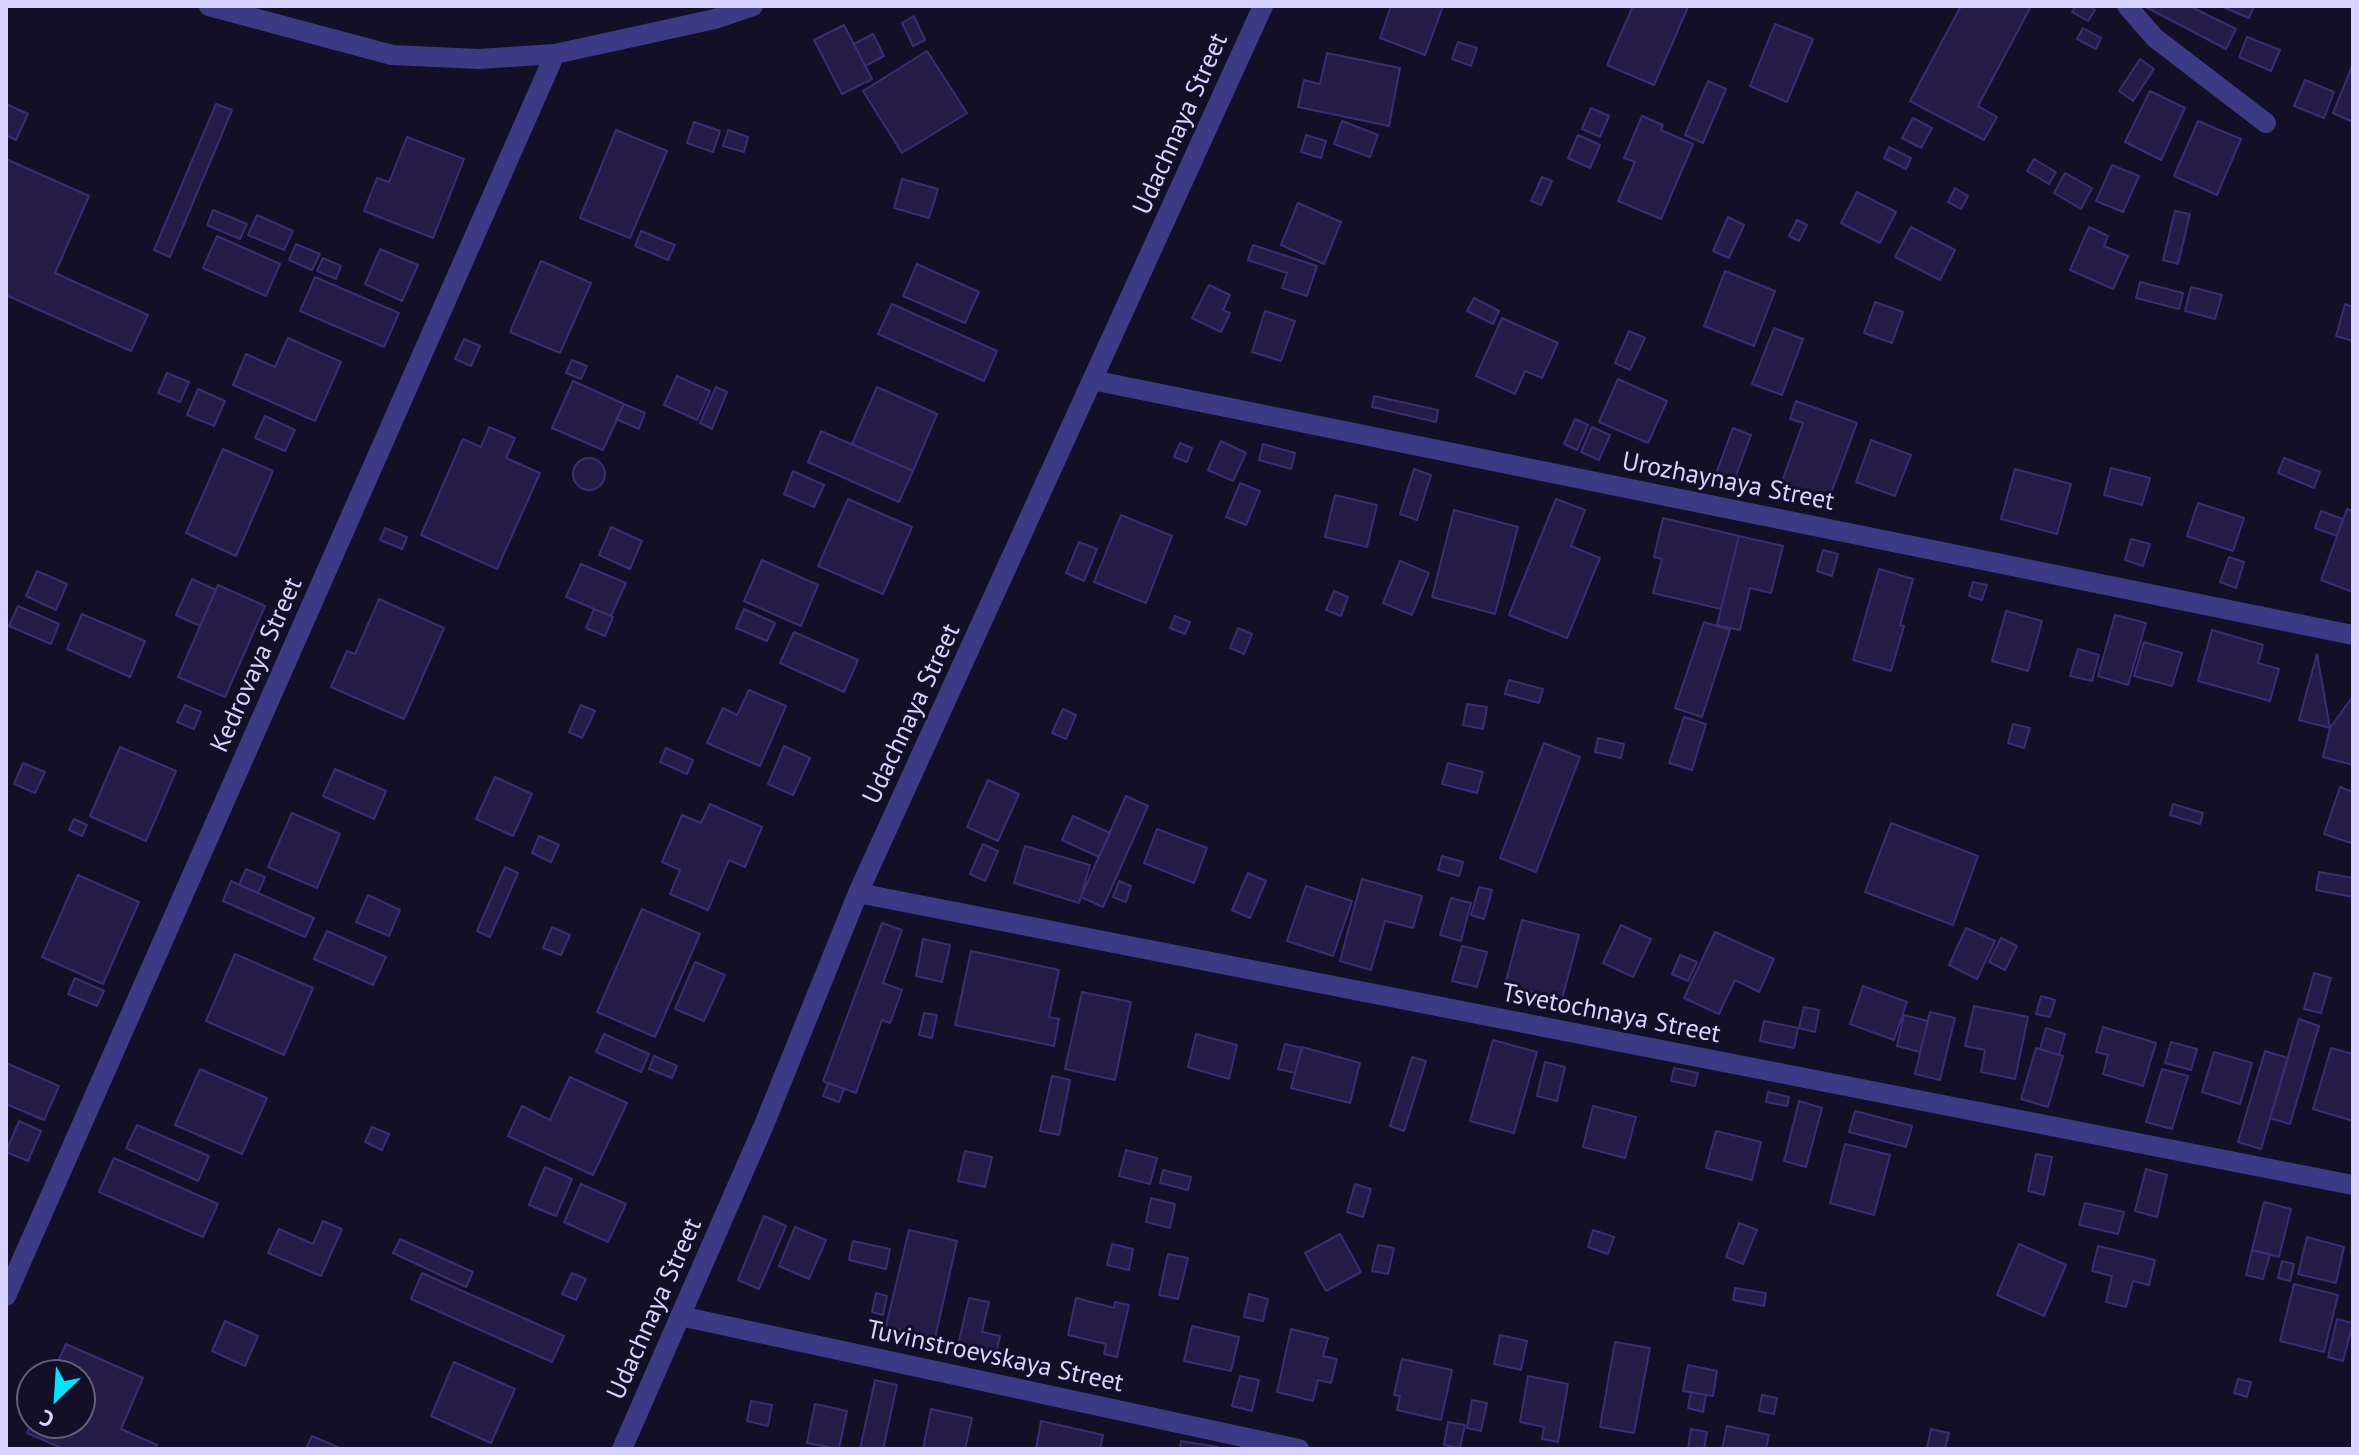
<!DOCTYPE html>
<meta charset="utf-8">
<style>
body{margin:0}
#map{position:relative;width:2359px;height:1455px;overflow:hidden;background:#130f26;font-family:"PT Sans",sans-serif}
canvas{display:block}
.frame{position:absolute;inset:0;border:8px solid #d9d4ff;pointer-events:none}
.north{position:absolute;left:16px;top:1359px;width:80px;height:80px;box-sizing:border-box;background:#130f26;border:2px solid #625e7d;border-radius:50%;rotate:205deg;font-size:22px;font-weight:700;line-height:32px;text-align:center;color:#d9d4ff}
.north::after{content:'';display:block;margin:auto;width:28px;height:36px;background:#00e5ff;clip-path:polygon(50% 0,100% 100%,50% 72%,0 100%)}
</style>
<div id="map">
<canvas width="2359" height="1455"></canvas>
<div class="frame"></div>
<div class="north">С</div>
</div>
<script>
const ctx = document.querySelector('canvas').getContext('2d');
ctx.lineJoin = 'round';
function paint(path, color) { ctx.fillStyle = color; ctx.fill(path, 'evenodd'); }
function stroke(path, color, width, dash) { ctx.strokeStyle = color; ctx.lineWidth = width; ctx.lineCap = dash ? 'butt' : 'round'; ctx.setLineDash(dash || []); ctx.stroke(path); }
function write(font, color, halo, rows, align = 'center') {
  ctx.font = font + ' "PT Sans",sans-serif'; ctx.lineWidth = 6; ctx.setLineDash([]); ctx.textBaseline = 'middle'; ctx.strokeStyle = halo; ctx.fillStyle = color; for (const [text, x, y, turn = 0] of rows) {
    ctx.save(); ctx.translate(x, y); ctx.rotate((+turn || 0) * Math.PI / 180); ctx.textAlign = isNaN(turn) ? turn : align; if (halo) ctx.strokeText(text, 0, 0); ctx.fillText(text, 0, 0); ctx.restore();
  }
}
const building = new Path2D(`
 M1391 6H1443L1425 55 1380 38Z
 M1633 6 1688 7 1654 85 1607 65Z
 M1961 6H2031L1978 106 1997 117 1984 140 1910 101Z
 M2076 6H2088L2095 10 2088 21 2072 12Z
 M2144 6H2189L2236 29 2226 49Z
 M2221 6H2254L2249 18Z
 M914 16 925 40 913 46 902 23Z
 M1775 24 1813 39 1787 102 1750 86Z
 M844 25 872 79 842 94 814 40Z
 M2083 28 2101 38 2096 49 2077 39Z
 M873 34 884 56 865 66 854 44Z
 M2247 37 2280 50 2271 71 2239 57Z
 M1458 42 1477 48 1471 66 1452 59Z
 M927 51 967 113 902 153 863 91Z
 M1327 53 1400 68 1389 126 1298 107 1304 80 1320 84Z
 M2140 59 2154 69 2133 101 2119 91Z
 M2353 64V122L2333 113Z
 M2305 80 2334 92 2324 118 2294 106Z
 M1708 81 1726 89 1703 143 1685 135Z
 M2150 91 2185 108 2161 160 2125 142Z
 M6 104 28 114 16 140 6 135Z
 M216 104 232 110 170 257 154 250Z
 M1591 108 1609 116 1600 137 1582 129Z
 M1642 116 1663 125 1661 130 1693 144 1661 219 1618 201 1635 162 1624 158Z
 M1913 118 1932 128 1921 148 1902 138Z
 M1342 121 1378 135 1370 157 1334 144Z
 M2198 121 2241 139 2217 195 2174 176Z
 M694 122 720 131 713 152 687 143Z
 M616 130 667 151 630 238 580 218Z
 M728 130 748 137 744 152 723 146Z
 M1306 135 1326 141 1321 158 1301 152Z
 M1578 135 1600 145 1590 168 1568 158Z
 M407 137 464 159 433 238 364 211 377 178 389 182Z
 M1889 147 1911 158 1906 169 1884 158Z
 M6 159 89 196 55 273 148 315 131 351 6 295Z
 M2034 159 2056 172 2049 184 2027 171Z
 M2112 165 2139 176 2123 212 2096 201Z
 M2065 173 2092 188 2081 209 2054 193Z
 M1542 177 1552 181 1541 205 1531 201Z
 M902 179 938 189 929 218 894 208Z
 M1955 188 1968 196 1961 209 1948 202Z
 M1857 192 1896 212 1880 243 1841 223Z
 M1298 203 1341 222 1324 264 1281 245Z
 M213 210 247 224 240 239 207 225Z
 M2175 211 2190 214 2178 264 2163 260Z
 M257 215 293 231 284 250 248 235Z
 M1728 217 1744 225 1729 258 1713 251Z
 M1797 220 1807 225 1799 241 1789 236Z
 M1911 227 1955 250 1940 280 1895 257Z
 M2089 227 2108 236 2104 246 2128 256 2113 289 2070 270Z
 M641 231 675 245 668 260 635 246Z
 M217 236 280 264 266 296 203 268Z
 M296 244 320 254 312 270 289 260Z
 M1253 245 1317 266 1307 296 1282 288 1287 273 1248 260Z
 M380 249 418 265 402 301 365 284Z
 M323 258 341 266 336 279 317 271Z
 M541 261 591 283 560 353 510 332Z
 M917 264 979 292 965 323 903 296Z
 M1725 271 1775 291 1754 346 1704 326Z
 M315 277 399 313 384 347 300 311Z
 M2140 282 2183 293 2179 309 2136 298Z
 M1209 285 1230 295 1223 310 1230 313 1221 332 1192 318Z
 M2191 287 2222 295 2215 319 2185 311Z
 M1474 298 1499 311 1493 324 1467 311Z
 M1875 302 1903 312 1892 343 1864 333Z
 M892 304 997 351 984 381 878 334Z
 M2345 304 2353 307V341L2336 336Z
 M1265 311 1295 321 1281 361 1252 352Z
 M1502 318 1558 343 1542 378 1525 371 1515 394 1476 376Z
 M1774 328 1803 339 1782 395 1752 384Z
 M1629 331 1645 338 1630 370 1615 363Z
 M288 338 341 362 315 421 233 385 246 354 275 367Z
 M464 339 480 346 471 366 455 359Z
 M572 360 587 366 581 379 566 373Z
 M167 373 189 382 180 402 158 393Z
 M677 376 710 391 697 420 664 405Z
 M1618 379 1667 401 1648 443 1599 422Z
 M573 381 624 404 603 450 552 428Z
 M716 387 727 392 712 429 700 423Z
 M877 387 937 414 913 471 852 444Z
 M198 389 225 401 214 426 187 415Z
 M1374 396 1438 410 1436 422 1372 407Z
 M1796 401 1857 423 1827 504 1780 487 1803 423 1790 419Z
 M624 404 645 413 639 429 616 419Z
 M265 416 295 430 285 451 255 438Z
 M1575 419 1588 425 1577 450 1564 444Z
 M489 427 515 438 506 458 540 473 497 569 421 535 463 439 481 447Z
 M1592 427 1610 435 1599 460 1581 452Z
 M1733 428 1751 435 1732 486 1714 479Z
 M821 431 913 471 899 502 808 462Z
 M1871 440 1911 455 1895 496 1856 482Z
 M1221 441 1246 453 1233 481 1208 470Z
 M1180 443 1192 448 1187 462 1174 457Z
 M1263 444 1295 453 1291 469 1259 460Z
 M223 449 273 471 236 556 186 533Z
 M2284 458 2320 472 2314 488 2278 473Z
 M573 474a16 16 0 1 1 32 0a16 16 0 1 1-32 0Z
 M2111 468 2150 478 2142 505 2104 495Z
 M1414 469 1431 475 1417 520 1400 514Z
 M2015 469 2071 484 2057 534 2001 519Z
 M793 471 824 485 814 507 784 494Z
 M1240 483 1260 491 1246 525 1226 517Z
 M1335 495 1377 505 1367 547 1325 537Z
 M848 499 912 527 883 594 818 566Z
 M1556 499 1585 510 1571 546 1600 558 1567 638 1509 615Z
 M2198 503 2244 518 2233 551 2187 536Z
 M2347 509 2353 511V592L2321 580Z
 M1454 510 1518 527 1495 614 1432 597Z
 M2321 511 2343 519 2337 536 2315 528Z
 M1121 515 1172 536 1146 603 1094 582Z
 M1663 518 1739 536 1721 609 1653 593 1662 559 1654 557Z
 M611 527 642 541 630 569 599 555Z
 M385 528 407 537 402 549 380 540Z
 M1739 536 1783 546 1771 593 1750 588 1740 630 1717 625Z
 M2131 539 2150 544 2143 566 2125 560Z
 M1079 542 1097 549 1084 581 1066 573Z
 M1823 550 1838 554 1832 576 1817 571Z
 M2229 557 2244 562 2236 588 2220 582Z
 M762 560 818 585 801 626 744 601Z
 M1400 561 1429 573 1412 615 1383 603Z
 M581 564 626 583 611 616 566 597Z
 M1879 569 1913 579 1900 625 1904 626 1891 671 1853 660Z
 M37 571 67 584 56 610 26 596Z
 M192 579 216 590 200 626 176 615Z
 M1973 582 1987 585 1982 600 1969 596Z
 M218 585 265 606 225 697 178 677Z
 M1334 591 1348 597 1341 616 1326 610Z
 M379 599 444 628 404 719 331 687 347 651 355 654Z
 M18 606 59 624 51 644 9 626Z
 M594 609 613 617 605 636 586 628Z
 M744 609 775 623 767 641 736 628Z
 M2006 611 2042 621 2028 671 1992 661Z
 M82 614 145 641 130 677 67 649Z
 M2115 615 2146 623 2128 685 2098 676Z
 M1175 616 1190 622 1185 634 1170 628Z
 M1704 622 1730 630 1702 717 1675 708Z
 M1238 628 1252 634 1244 654 1230 648Z
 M2212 630 2263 645 2258 663 2279 669 2270 701 2198 681Z
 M794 632 858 660 844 692 780 663Z
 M2144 642 2182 653 2172 686 2134 676Z
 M2078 649 2099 655 2092 681 2070 676Z
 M2317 654 2330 728 2299 720Z
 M1509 680 1543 689 1539 703 1505 694Z
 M749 690 786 706 760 766 707 743 723 708 737 715Z
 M2353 696V765L2323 757 2330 728Z
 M1467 704 1487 707 1483 729 1463 725Z
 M185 705 201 712 194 729 177 722Z
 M581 705 595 711 582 738 569 732Z
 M1063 709 1076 715 1066 739 1052 733Z
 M1684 717 1706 724 1692 770 1669 763Z
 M2013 724 2030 728 2024 748 2008 743Z
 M1598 738 1624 744 1621 758 1595 752Z
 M1544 743 1580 757 1536 872 1500 858Z
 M784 746 810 758 793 795 768 784Z
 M120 747 176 771 146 841 90 816Z
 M666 748 693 760 687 774 660 762Z
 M23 763 45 772 35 793 14 784Z
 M1448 763 1483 772 1477 793 1442 784Z
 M335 769 386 791 374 819 323 796Z
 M495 777 532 794 513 836 476 819Z
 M988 780 1019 794 998 841 967 827Z
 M2340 787 2353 792V837L2351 843 2324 834Z
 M1126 796 1148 806 1103 907 1081 897Z
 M710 804 762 827 745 867 729 860 708 910 670 894 680 870 662 862 682 815 701 823Z
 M2173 804 2203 813 2200 824 2170 815Z
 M292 813 340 834 317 888 268 867Z
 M1073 816 1110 833 1099 857 1062 840Z
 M74 819 87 825 82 836 69 830Z
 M1891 823 1978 856 1953 925 1865 892Z
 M1157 829 1207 848 1194 883 1144 863Z
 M539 836 559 845 551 862 532 853Z
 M983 844 998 851 985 881 970 874Z
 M1025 846 1090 865 1079 903 1014 883Z
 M1442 856 1463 862 1459 876 1438 870Z
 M505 867 518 873 490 937 477 931Z
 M246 869 265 877 258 893 239 885Z
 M2319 872 2353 878V897L2316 890Z
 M1248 873 1266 881 1250 918 1232 910Z
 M78 875 139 902 103 984 42 957Z
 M1362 879 1422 896 1413 928 1385 921 1371 970 1340 961Z
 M231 881 314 918 305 937 223 901Z
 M1119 881 1131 886 1126 902 1113 897Z
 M1306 886 1352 901 1333 956 1287 941Z
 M1479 887 1492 890 1484 919 1471 915Z
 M368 895 400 910 389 936 356 922Z
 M1451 898 1471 903 1461 941 1440 935Z
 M642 909 700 934 655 1037 597 1012Z
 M1522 920 1579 935 1562 999 1505 985Z
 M882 923 902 930 883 983 902 990 890 1023 882 1020 856 1093 823 1081Z
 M1621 925 1651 939 1633 977 1603 963Z
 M552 927 570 935 561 955 543 948Z
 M1966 928 1995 941 1977 979 1949 965Z
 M327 931 386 957 373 985 314 959Z
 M1715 932 1774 959 1759 992 1735 980 1719 1014 1684 998Z
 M2001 938 2017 946 2005 970 1989 962Z
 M923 939 950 945 942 982 916 976Z
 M1462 946 1487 952 1477 987 1452 981Z
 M971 951 1059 970 1049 1017 1059 1019 1054 1046 955 1025Z
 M235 954 313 988 284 1055 206 1021Z
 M1680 955 1697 962 1688 981 1672 974Z
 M695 962 725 975 704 1021 675 1009Z
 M2314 973 2331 978 2321 1013 2304 1009Z
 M75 978 104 991 97 1006 68 994Z
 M1863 986 1907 1002 1894 1040 1850 1024Z
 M1082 992 1131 1002 1115 1080 1065 1069Z
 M2041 996 2055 1000 2050 1017 2036 1014Z
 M1974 1006 2028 1017 2015 1079 1981 1072 1985 1050 1965 1046Z
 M1804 1007 1819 1010 1815 1032 1799 1028Z
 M1930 1012 1955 1018 1940 1080 1915 1074Z
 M924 1013 937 1015 932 1038 919 1035Z
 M1904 1015 1928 1021 1920 1052 1897 1046Z
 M2299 1019 2319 1026 2290 1124 2270 1118Z
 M1764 1021 1798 1028 1794 1048 1760 1041Z
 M2103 1027 2156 1043 2143 1086 2103 1074 2108 1055 2096 1052Z
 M2046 1028 2065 1034 2059 1055 2040 1049Z
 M604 1034 649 1054 641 1072 596 1052Z
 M1196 1034 1237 1045 1229 1079 1188 1067Z
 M1493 1040 1537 1052 1514 1133 1470 1121Z
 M2171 1042 2197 1049 2191 1070 2165 1063Z
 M1285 1044 1302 1048 1295 1073 1278 1069Z
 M1302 1047 1360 1063 1350 1103 1291 1088Z
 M2036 1048 2063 1056 2048 1107 2021 1099Z
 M2331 1048 2353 1054V1121L2313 1109Z
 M2265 1051 2288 1058 2261 1149 2238 1142Z
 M2214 1052 2252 1063 2240 1104 2202 1092Z
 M654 1056 677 1066 672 1078 649 1069Z
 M1412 1057 1426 1061 1404 1131 1390 1126Z
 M1545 1062 1565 1067 1557 1101 1537 1096Z
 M6 1063 59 1086 44 1120 6 1104Z
 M1674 1068 1698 1073 1695 1086 1671 1081Z
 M200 1069 267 1098 242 1154 175 1125Z
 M2162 1069 2188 1076 2172 1129 2146 1122Z
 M1052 1076 1070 1080 1059 1135 1040 1131Z
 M570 1077 627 1103 593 1175 508 1136 522 1106 550 1120Z
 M828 1083 844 1089 839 1102 823 1096Z
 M1768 1092 1789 1097 1787 1106 1766 1102Z
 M1799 1101 1822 1108 1806 1167 1784 1161Z
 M1593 1106 1636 1117 1625 1158 1583 1147Z
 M1855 1111 1912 1126 1906 1147 1849 1132Z
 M19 1121 41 1131 28 1161 6 1152Z
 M137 1125 209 1156 198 1181 126 1148Z
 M372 1127 389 1134 382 1150 365 1142Z
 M1716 1131 1761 1142 1752 1180 1706 1168Z
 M1845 1144 1890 1155 1874 1215 1830 1203Z
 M1126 1150 1157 1158 1150 1184 1119 1176Z
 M965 1151 992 1157 985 1187 958 1181Z
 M2036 1154 2052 1157 2044 1195 2028 1191Z
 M114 1158 218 1204 203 1237 99 1192Z
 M545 1167 572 1179 556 1216 529 1205Z
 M2146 1169 2167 1175 2157 1217 2135 1211Z
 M1163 1170 1191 1177 1188 1190 1160 1183Z
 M581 1184 626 1204 608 1242 564 1222Z
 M1355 1184 1371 1189 1363 1217 1347 1212Z
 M1151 1198 1175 1204 1170 1228 1146 1222Z
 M2264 1202 2291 1209 2279 1257 2252 1250Z
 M2085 1203 2124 1212 2118 1234 2079 1225Z
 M764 1216 786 1226 759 1289 738 1280Z
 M323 1221 342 1229 321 1276 268 1253 279 1229 313 1244Z
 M1739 1223 1757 1230 1743 1264 1726 1257Z
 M795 1227 826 1240 809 1279 779 1266Z
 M909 1230 957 1241 935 1338 886 1326Z
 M1593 1230 1614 1237 1608 1254 1588 1247Z
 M1340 1234 1361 1272 1326 1291 1305 1253Z
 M2307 1237 2344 1247 2336 1283 2298 1274Z
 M400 1239 473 1272 466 1287 393 1253Z
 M853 1241 890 1249 886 1269 849 1260Z
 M1112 1244 1133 1249 1129 1270 1107 1265Z
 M2019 1244 2066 1265 2044 1316 1997 1295Z
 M1378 1245 1394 1248 1388 1274 1372 1271Z
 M2098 1246 2155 1260 2149 1285 2133 1281 2126 1307 2106 1302 2112 1276 2092 1271Z
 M2252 1250 2270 1254 2263 1279 2246 1275Z
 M1168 1254 1188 1258 1178 1299 1159 1295Z
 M2282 1261 2294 1264 2290 1281 2278 1278Z
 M422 1273 564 1336 552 1362 411 1299Z
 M572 1273 586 1279 576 1300 562 1294Z
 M2294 1284 2338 1295 2324 1352 2280 1341Z
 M1735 1288 1766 1293 1764 1306 1733 1300Z
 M876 1293 887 1296 883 1315 872 1312Z
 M1249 1294 1268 1299 1263 1321 1244 1317Z
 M969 1298 989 1302 982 1332 1000 1336 996 1354 958 1345Z
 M1076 1298 1114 1308 1115 1302 1129 1305 1117 1357 1104 1354 1106 1344 1068 1335Z
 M2337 1319 2353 1323 2343 1361 2328 1357Z
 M225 1321 258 1336 245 1366 212 1351Z
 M1192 1326 1239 1337 1231 1371 1184 1361Z
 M1291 1329 1328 1338 1323 1356 1337 1359 1331 1383 1318 1380 1313 1401 1277 1392Z
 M1500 1335 1527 1341 1521 1370 1494 1364Z
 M1615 1342 1650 1348 1634 1433 1600 1427Z
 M66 1344 143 1378 121 1429 157 1445 155 1449H64L27 1433 32 1421 80 1423V1375H52Z
 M1402 1359 1452 1370 1441 1420 1397 1410 1400 1396 1394 1395Z
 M454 1362 515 1389 491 1443 431 1416Z
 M1688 1365 1717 1371 1713 1396 1683 1391Z
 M1240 1376 1259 1380 1252 1411 1232 1406Z
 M1528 1376 1568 1384 1558 1442 1542 1439 1544 1427 1520 1422Z
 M2238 1379 2251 1382 2247 1397 2234 1393Z
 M875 1380 897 1385 883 1449H860Z
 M1691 1392 1706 1395 1703 1412 1688 1408Z
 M1762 1395 1777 1398 1774 1414 1759 1411Z
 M1472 1400 1487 1403 1481 1431 1467 1428Z
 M751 1401 772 1405 768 1426 747 1421Z
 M815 1404 847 1411 839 1449 807 1443Z
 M931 1409 972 1418 965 1449H923Z
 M1041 1421 1103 1435 1100 1449H1036Z
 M1448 1422 1465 1425 1460 1448 1444 1445Z
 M1727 1426 1769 1435 1766 1449H1722Z
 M1691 1429 1707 1432 1704 1449H1688Z
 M1931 1429 1949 1433 1945 1449H1927Z
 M312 1436 342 1449H306Z
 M1181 1441 1218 1447 1217 1449H1180Z`);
const minor = new Path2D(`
 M209 6 392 55 479 59 555 54 715 19 753 6
 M2127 6 2155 38 2266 123
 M1092 380 2353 635
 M858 893 2353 1185
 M6 1296 555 54
 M680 1316 1299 1449
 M622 1449 764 1125 858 893 1263 6`);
const streetNames = [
 ["Udachnaya Street",1181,124,-66],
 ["Urozhaynaya Street",1728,482,11],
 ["Kedrovaya Street",257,665,-66],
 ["Udachnaya Street",912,714,-65],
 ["Tsvetochnaya Street",1611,1014,11],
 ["Udachnaya Street",655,1309,-66],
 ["Tuvinstroevskaya Street",995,1357,12]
];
paint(building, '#241b47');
stroke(building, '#3b2d73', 2);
stroke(minor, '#3d3a85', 20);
write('26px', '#d9d4ff', '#130f26', streetNames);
</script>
